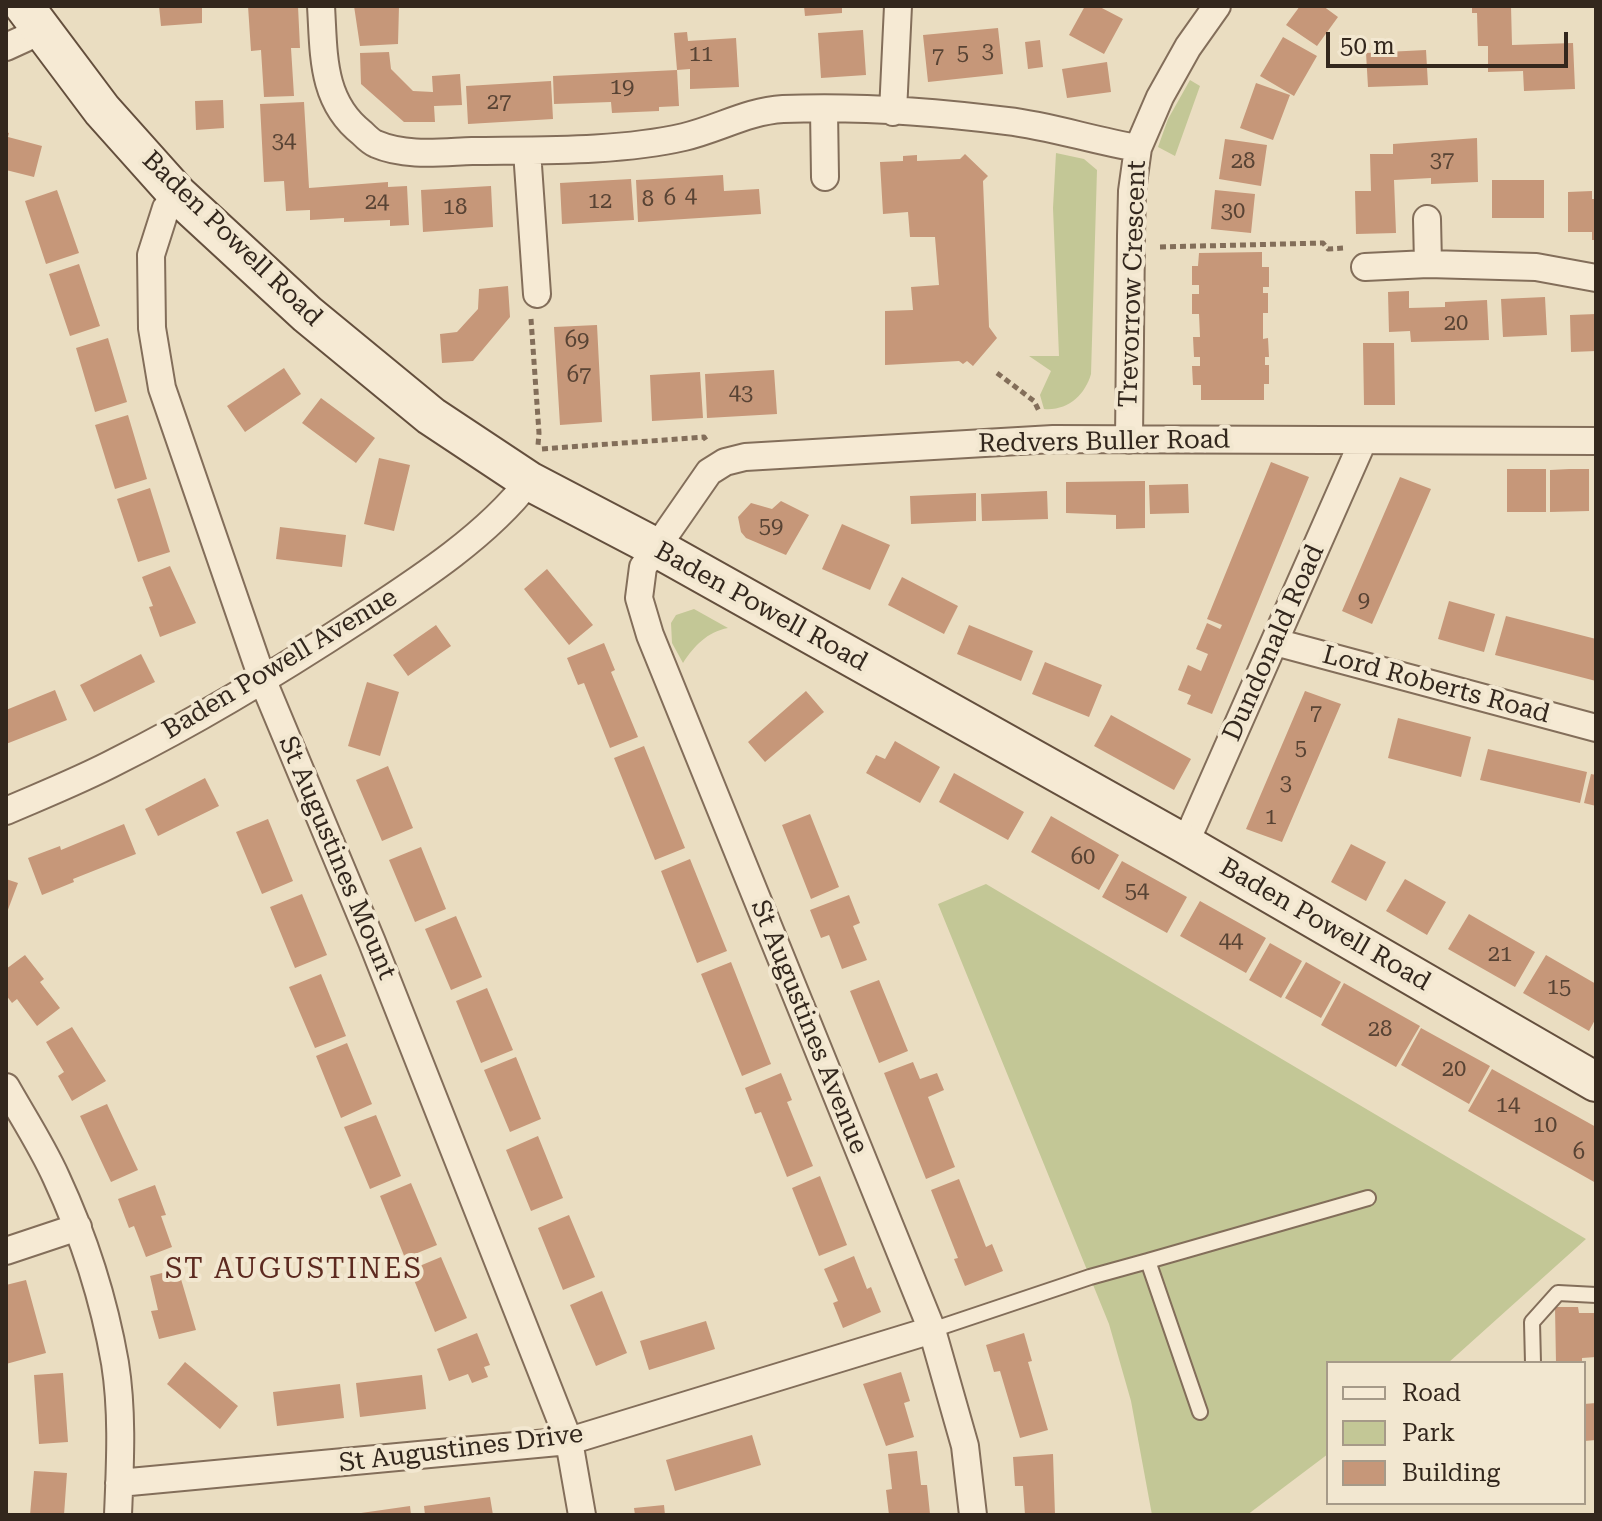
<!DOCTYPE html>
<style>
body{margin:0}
#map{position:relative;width:1602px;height:1521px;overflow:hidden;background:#eaddc1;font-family:"Roboto Serif",serif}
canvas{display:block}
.frame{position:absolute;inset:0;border:8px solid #33271d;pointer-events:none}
.legend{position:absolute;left:1326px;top:1361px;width:260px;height:144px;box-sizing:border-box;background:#f2e7d0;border:2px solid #a69a88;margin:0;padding:10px 14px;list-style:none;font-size:24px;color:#33271d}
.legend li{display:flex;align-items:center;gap:16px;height:40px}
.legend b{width:40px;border:2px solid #a69a88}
.scale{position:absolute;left:1326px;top:32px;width:242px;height:36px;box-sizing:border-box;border:4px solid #33271d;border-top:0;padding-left:10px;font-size:24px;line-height:28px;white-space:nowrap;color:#33271d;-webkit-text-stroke:6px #f2e7d0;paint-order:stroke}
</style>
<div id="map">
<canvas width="1602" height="1521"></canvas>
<div class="frame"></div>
<ul class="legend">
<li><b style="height:10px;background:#f6ead4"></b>Road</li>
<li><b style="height:22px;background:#c3c796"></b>Park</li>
<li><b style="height:22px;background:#c69779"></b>Building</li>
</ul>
<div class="scale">50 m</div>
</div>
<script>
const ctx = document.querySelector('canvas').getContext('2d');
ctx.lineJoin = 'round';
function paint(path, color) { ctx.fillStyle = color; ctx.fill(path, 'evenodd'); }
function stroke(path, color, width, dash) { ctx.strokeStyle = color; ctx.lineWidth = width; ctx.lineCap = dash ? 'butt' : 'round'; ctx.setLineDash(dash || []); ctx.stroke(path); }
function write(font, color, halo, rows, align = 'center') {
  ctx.font = font + ' "Roboto Serif",serif'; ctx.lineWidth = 8; ctx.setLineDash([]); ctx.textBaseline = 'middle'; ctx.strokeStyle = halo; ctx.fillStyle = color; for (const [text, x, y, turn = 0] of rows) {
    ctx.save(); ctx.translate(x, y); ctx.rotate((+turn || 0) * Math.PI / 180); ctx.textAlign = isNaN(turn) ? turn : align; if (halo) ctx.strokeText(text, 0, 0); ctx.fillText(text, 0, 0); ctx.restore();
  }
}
const green = new Path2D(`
 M1190 80 1200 86 1175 156 1158 147 1168 119Z
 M1056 153 1084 159 1097 170 1091 374C1085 395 1068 411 1044 409L1040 395 1051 371 1029 356H1059L1053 208Z
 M694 609 728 628C707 632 694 646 683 663L672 643 671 623 676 615Z
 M986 884 1586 1239 1448 1363H1328V1454L1247 1515H1152L1131 1401 1109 1324 938 904Z`);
const building = new Path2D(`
 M159 6H202V23L161 26Z
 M248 6H298L300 48H291L294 96 264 97 261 50 251 51Z
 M354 6H399L398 44 360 46Z
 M804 6H842V13L805 16Z
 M1085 6H1098L1123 19 1104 54 1069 35Z
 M1300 6H1323L1338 17 1317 46 1286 25Z
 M1472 6H1511L1512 45 1573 43 1575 89 1524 91 1523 71 1488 72V46H1478L1477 13H1472Z
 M998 28 1003 74 928 82 923 35Z
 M863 30 866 75 821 78 818 33Z
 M687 32 688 41 736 38 739 87 690 89V69L677 70 679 106 659 107V111L612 113 611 102 554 104 553 76 677 70 674 33Z
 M1283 37 1317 56 1294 96 1260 76Z
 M1040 40 1043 67 1028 69 1025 42Z
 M1426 50 1428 85 1368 87 1366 53Z
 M389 52 391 69 413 91 433 92 432 76 460 74 462 105 434 106 435 122H404L361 84 360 53Z
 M1107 62 1111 92 1067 98 1062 69Z
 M551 81 553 119 468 124 466 86Z
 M1256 83 1290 95 1273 140 1240 128Z
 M223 100 224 128 196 130 195 101Z
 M304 102 309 188 388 182V187L407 186 409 225 390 226V220L344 222V218L310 220V210L286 211 284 181 264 182 260 104Z
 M6 132 9 133 8 137 42 146 34 177 6 170Z
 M1477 138 1478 182 1431 184V178L1394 180 1396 233 1356 234 1355 191H1371L1370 154H1393V144Z
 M1225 139 1267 145 1261 186 1219 179Z
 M965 154 988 176 983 181 989 327 997 338 973 366 967 361 963 364 959 361 885 365V311L913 310 911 287 939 285 935 237H910L908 212 883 214 880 162 903 161V156L917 155V161L960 159Z
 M723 175 724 191 759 189 761 214 638 222 636 180Z
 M631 179 634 220 562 224 560 183Z
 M1492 180H1544V218H1492Z
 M491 186 493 227 423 232 421 190Z
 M57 190 79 253 46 264 25 201Z
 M1215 190 1255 194 1251 233 1211 229Z
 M1592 191V199H1596V240H1592V232H1568V192Z
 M1262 252V267H1269V287H1263V293H1268V313H1263V339L1268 338 1269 357H1265V365H1269V384H1264V400H1201V385H1193L1192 366H1200V357H1194L1193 337H1200L1199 314H1192V294H1199V285H1192V266H1198L1199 253Z
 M79 264 100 326 70 336 49 274Z
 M508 286 510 317 473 361 442 363 440 334 457 332 467 321 478 309 479 289Z
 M1409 291V308L1445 307V302L1487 300 1489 340 1411 342 1410 331 1389 332 1388 292Z
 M1545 297 1547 335 1503 337 1501 299Z
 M1596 314V351L1571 352 1570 315Z
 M597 325 602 422 560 425 554 327Z
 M108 338 127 402 95 412 76 348Z
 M1363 343H1394L1395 405H1364Z
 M284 368 301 394 245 432 227 406Z
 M774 370 777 414 707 418 705 374Z
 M700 372 703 418 652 421 650 375Z
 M321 398 375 438 356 463 302 423Z
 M128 415 147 479 115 489 95 425Z
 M379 458 410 465 394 531 364 524Z
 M1271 462 1309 477 1212 714 1187 704 1191 695 1178 690 1188 665 1201 671 1208 654 1196 649 1207 623 1220 629 1222 625 1207 619Z
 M1507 469H1546V512H1507Z
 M1569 469H1589V511L1550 512V470Z
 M1400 477 1431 489 1372 624 1342 611Z
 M1145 481V528L1116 529V515L1066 513V482Z
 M1188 484 1189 513 1150 514 1149 485Z
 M150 488 170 552 138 562 117 499Z
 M1047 491 1048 519 982 521 981 494Z
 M976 493V521L911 524 910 496Z
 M781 501 809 515 786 555 746 538 741 532 738 517 751 503 772 509Z
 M842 524 890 545 870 590 822 569Z
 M280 527 346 535 342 567 276 559Z
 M170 566 196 623 160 637 149 607 153 606 142 577Z
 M547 569 593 625 569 645 524 589Z
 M902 577 958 606 944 634 888 605Z
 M1449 601 1495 614 1484 652 1438 639Z
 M1506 616 1596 639V681L1495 655Z
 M436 625 451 646 408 676 393 655Z
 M969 625 1033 651 1021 681 957 654Z
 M604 643 615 670 611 672 638 737 610 748 584 683 578 685 567 658Z
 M141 654 155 682 94 712 80 685Z
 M1045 662 1102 685 1089 717 1032 694Z
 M367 682 399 692 380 756 348 746Z
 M55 690 67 720 6 744V710Z
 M806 691 824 712 765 762 748 742Z
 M1305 691 1341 704 1282 842 1246 829Z
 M1111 715 1191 759 1174 790 1094 746Z
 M1398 718 1471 737 1461 777 1388 758Z
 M895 741 940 767 920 803 866 773 876 755 885 759Z
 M644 746 685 848 655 860 614 758Z
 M1488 749 1587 772 1580 803 1480 780Z
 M388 766 413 828 382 841 356 780Z
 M954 773 1024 812 1008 840 939 802Z
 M1591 774 1596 775V806L1584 803Z
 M205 778 219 806 158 836 145 809Z
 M810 814 839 887 811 899 782 825Z
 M1051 816 1119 855 1099 890 1031 852Z
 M268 819 293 881 262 894 236 832Z
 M124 824 136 854 73 879 74 882 42 895 28 858 60 846 61 850Z
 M1351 844 1386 862 1366 901 1331 882Z
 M421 847 446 909 415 922 389 860Z
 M690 859 727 951 697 963 661 871Z
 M1122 861 1187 897 1167 933 1102 897Z
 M6 879 18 883 6 915Z
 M1405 879 1446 902 1427 935 1386 911Z
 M302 894 327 955 295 968 270 907Z
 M849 895 860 923 853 926 867 960 842 969 829 935 821 938 810 910Z
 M1200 901 1266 938 1246 973 1180 936Z
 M1469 914 1535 952 1515 987 1448 949Z
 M456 916 482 977 451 990 425 929Z
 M1270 943 1302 961 1281 998 1249 980Z
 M25 955 44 979 40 982 60 1008 37 1026 17 999 12 1003 6 995V969Z
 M1546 955 1596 984V1018L1589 1031 1523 993Z
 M731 962 771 1064 742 1076 701 974Z
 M1306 962 1341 982 1321 1018 1285 998Z
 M321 974 346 1036 315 1048 289 987Z
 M879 980 908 1051 879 1063 850 991Z
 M1344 983 1420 1026 1396 1067 1321 1025Z
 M487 988 513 1050 481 1063 456 1001Z
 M72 1027 106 1081 72 1101 58 1076 64 1072 46 1042Z
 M1421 1028 1490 1066 1469 1104 1401 1065Z
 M347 1043 372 1104 341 1118 316 1056Z
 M516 1057 541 1119 510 1132 484 1070Z
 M913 1062 920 1079 937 1073 944 1090 928 1097 955 1167 926 1179 884 1073Z
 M1492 1069 1596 1127V1183L1468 1111Z
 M781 1073 792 1100 787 1102 813 1166 787 1177 761 1112 755 1114 745 1088Z
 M107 1104 138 1170 111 1182 80 1116Z
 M376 1115 401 1176 370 1189 344 1127Z
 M538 1136 563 1198 531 1211 506 1150Z
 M820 1176 847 1245 819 1256 792 1188Z
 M959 1179 986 1247 992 1244 1003 1271 965 1286 954 1259 958 1258 931 1190Z
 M411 1183 437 1245 405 1258 380 1196Z
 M155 1185 166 1215 161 1216 172 1247 146 1257 134 1226 129 1228 118 1199Z
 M569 1215 595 1277 563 1290 538 1228Z
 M854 1256 867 1289 871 1287 881 1312 843 1328 833 1303 838 1301 824 1269Z
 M441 1257 467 1318 435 1332 410 1270Z
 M178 1269 196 1330 159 1339 151 1311 158 1310 150 1276Z
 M26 1280 46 1353 6 1364V1285Z
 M602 1291 627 1353 596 1366 570 1305Z
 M1555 1307H1578L1579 1313H1596V1357L1582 1358V1363H1556Z
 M706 1321 715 1349 649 1370 640 1341Z
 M477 1333 490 1365 484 1367 488 1377 472 1383 468 1374 449 1381 437 1349Z
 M1024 1333 1032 1361 1028 1362 1048 1430 1020 1438 1000 1371 994 1372 986 1345Z
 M185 1362 238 1406 220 1429 167 1384Z
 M901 1372 910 1401 904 1403 914 1437 886 1446 863 1384Z
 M63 1373 68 1442 39 1444 34 1375Z
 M422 1375 426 1409 360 1417 356 1383Z
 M340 1384 344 1418 277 1426 273 1392Z
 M1596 1403V1440L1584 1441V1404Z
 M752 1435 761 1465 675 1491 666 1460Z
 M917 1451 921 1485H927L930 1514 889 1515 886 1490 892 1489 888 1454Z
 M1053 1454 1055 1515H1025L1023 1486H1015L1013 1457Z
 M34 1471 67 1473 64 1515H30Z
 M490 1497 493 1515H425L424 1506Z
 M664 1505 665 1515H635L634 1508Z
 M410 1506 411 1515H361V1513Z`);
const path = new Path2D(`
 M1160 247 1323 243 1328 249 1343 248
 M531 319 539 433 538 445
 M997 373 1034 401 1040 413
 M542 449 704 437 706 440`);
const lane = new Path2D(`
 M1148 1261 1368 1198
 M932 1330 1090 1277 1148 1261 1200 1412
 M1533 1363 1532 1322 1558 1293 1596 1295`);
const street = new Path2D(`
 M321 6C324 54 321 101 362 133 366 137 371 142 376 144 406 157 442 152 472 151 539 150 619 152 684 137 718 129 748 111 783 109 854 106 937 112 1007 121 1051 126 1094 141 1138 148
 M6 47 41 31
 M824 110 825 177
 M893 112 898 6
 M527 151 537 294
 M178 195 166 208 151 255 152 328 162 388 263 681 372 942 569 1441 582 1515
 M1427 219 1428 264
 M1365 267 1428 264 1536 267 1596 278
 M1129 440 1131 236 1132 191 1138 148 1160 97 1188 47 1217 6
 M1275 642 1596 728
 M6 811C43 795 81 780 117 761 201 719 281 670 359 619 417 581 487 536 529 481
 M1185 844 1363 441
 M6 1087C23 1117 42 1146 56 1177 83 1235 104 1300 115 1363 123 1413 120 1465 118 1515
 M6 1251 78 1227
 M119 1483 569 1441 932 1330
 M973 1515 965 1446 932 1330 650 635 639 598 643 567 709 472 725 462 745 457 1053 439 1596 441`);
const secondary = new Path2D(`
 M24 6 102 110 178 195 307 314 431 416 529 481 655 547 1185 844 1596 1082`);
const numberNames = [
 ["3",988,52],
 ["5",963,54],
 ["11",701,55],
 ["7",938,57],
 ["19",622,88],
 ["27",499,103],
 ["34",284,142],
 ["37",1442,161],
 ["28",1243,162],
 ["4",691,197],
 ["6",670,199],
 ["8",648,200],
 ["12",600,202],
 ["24",377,203],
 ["18",455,208],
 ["30",1233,212],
 ["20",1456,324],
 ["69",577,341],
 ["67",579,376],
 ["43",741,394],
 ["59",771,527],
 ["9",1364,601],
 ["7",1316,714],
 ["5",1301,749],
 ["3",1286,784],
 ["1",1271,818],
 ["60",1083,858],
 ["54",1137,892],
 ["44",1231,942],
 ["21",1500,955],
 ["15",1559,988],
 ["28",1380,1030],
 ["20",1454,1070],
 ["14",1508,1106],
 ["10",1545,1126],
 ["6",1579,1153]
];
const streetNames = [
 ["Baden Powell Road",232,239,44],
 ["Trevorrow Crescent",1133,284,-88],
 ["Redvers Buller Road",1104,442,-1],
 ["Baden Powell Road",761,607,29],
 ["Dundonald Road",1274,643,-66],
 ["Baden Powell Avenue",280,664,-31],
 ["Lord Roberts Road",1436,685,15],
 ["St Augustines Mount",337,858,67],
 ["Baden Powell Road",1325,925,30],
 ["St Augustines Avenue",809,1027,68],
 ["St Augustines Drive",461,1449,-7]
];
const neighbourhoodNames = [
 ["ST AUGUSTINES",294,1270]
];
paint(green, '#c3c796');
paint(building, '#c69779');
stroke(lane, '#836e5a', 18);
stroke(street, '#836e5a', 30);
stroke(secondary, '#644f3d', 42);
stroke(path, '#836e5a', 5, [6, 4]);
stroke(lane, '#f6ead4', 14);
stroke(street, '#f6ead4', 26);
stroke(secondary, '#f6ead4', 38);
write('22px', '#584334', null, numberNames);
write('26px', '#33271d', '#f2e7d0', streetNames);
ctx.letterSpacing = '2px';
write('28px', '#5d2a20', '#f2e7d0', neighbourhoodNames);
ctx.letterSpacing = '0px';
</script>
